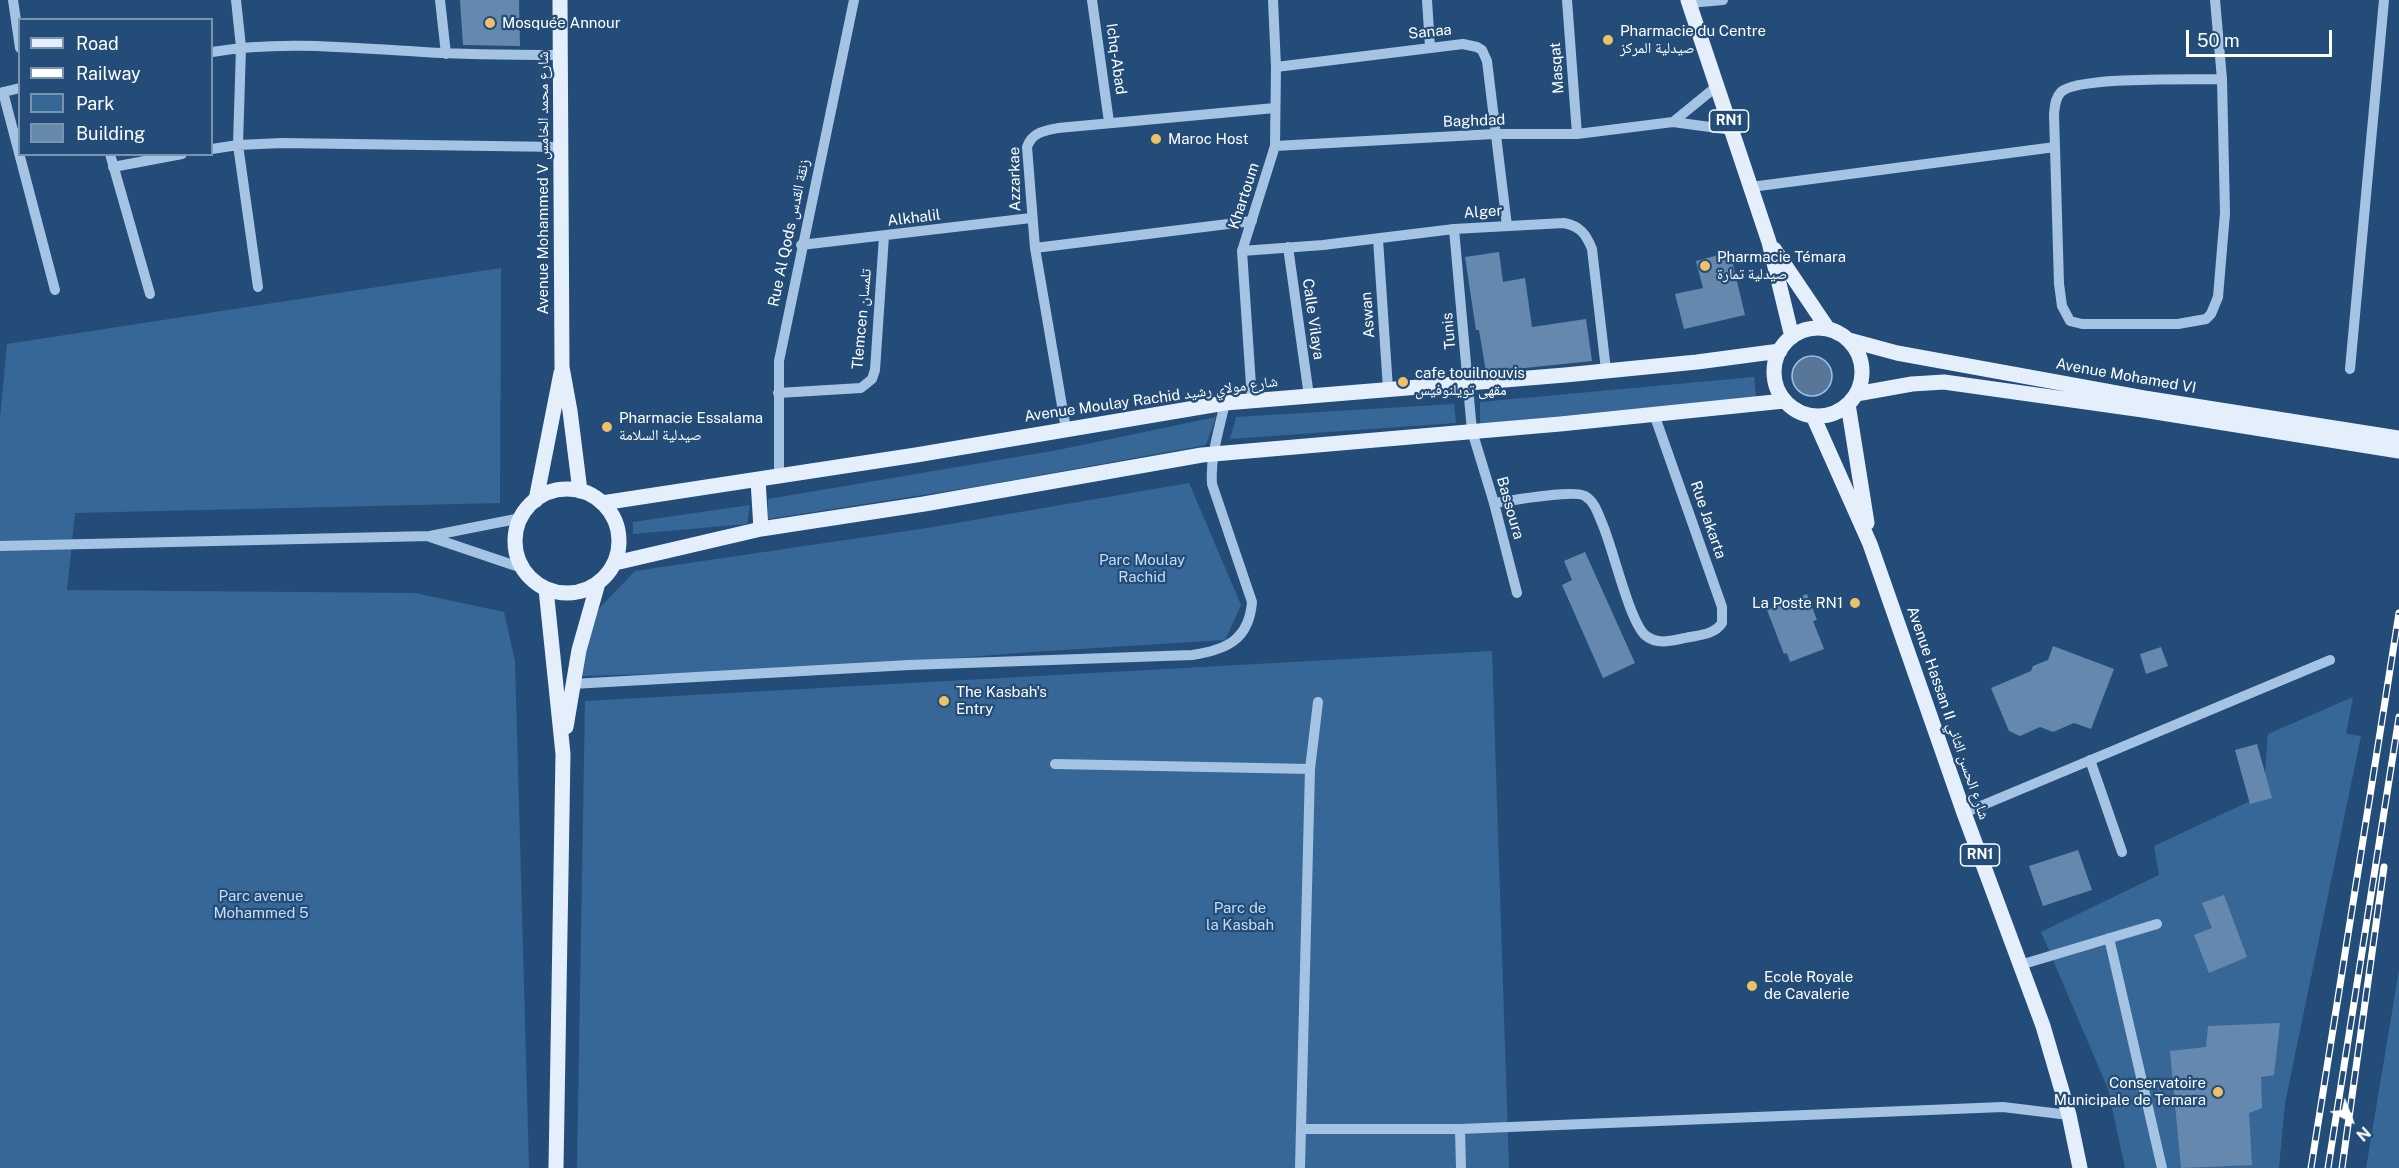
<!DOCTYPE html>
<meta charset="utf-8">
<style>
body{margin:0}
#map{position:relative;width:2399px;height:1168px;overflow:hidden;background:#234d78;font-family:"Public Sans",sans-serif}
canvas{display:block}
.legend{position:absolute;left:18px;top:18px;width:195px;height:138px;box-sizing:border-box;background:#234d78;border:2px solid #7b94ae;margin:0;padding:8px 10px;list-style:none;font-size:18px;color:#fff}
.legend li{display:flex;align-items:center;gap:12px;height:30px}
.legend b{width:30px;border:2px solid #7b94ae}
.north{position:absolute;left:2321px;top:1090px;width:60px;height:60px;-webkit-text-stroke:4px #234d78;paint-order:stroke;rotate:138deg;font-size:16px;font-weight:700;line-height:24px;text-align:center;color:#fff}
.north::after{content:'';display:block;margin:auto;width:21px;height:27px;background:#fff;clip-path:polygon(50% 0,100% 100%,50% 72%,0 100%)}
.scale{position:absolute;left:2186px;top:30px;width:146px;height:27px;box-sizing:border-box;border:3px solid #fff;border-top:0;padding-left:8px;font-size:18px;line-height:21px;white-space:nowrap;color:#fff;-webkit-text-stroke:4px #234d78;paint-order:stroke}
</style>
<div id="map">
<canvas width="2399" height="1168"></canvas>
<ul class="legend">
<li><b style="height:8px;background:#e5effc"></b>Road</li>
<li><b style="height:8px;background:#fff"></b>Railway</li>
<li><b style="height:16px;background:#376796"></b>Park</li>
<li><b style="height:16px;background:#6589ae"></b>Building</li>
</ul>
<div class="north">N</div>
<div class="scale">50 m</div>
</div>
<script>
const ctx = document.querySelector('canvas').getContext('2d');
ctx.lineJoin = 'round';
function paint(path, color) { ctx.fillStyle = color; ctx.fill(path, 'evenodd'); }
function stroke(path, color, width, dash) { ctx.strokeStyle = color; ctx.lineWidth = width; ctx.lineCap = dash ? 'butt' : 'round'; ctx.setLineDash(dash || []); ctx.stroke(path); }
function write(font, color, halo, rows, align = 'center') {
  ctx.font = font + ' "Public Sans","Noto Naskh Arabic",sans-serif'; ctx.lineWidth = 4.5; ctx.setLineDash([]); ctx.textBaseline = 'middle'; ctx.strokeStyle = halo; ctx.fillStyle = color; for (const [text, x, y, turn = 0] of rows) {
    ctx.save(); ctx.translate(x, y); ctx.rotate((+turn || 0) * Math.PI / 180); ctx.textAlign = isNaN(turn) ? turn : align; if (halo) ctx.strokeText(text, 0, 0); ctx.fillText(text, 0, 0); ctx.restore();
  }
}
const green = new Path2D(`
 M501 268 500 503 75 513 67 590 415 593 504 612 515 661 529 1168H0V419L7 344Z
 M1754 377 1756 397 1480 424V402Z
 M1454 404 1456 423 1230 439 1236 417Z
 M1216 417 1206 445 974 487 768 519V499L1058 450Z
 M1189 483 1241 605 1225 640 1031 652 818 669 582 676 592 616 635 571 927 528Z
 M750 505 747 524 633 534V522Z
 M1492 651 1509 1168H577L585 701Z
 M2353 697 2346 734 2361 736 2285 1103 2279 1168H2125L2108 1089 2041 932 2159 875 2154 846 2263 795 2268 734Z
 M2399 970V1168H2366Z`);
const water = new Path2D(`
 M1792 376a20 20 0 1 1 40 0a20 20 0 1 1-40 0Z`);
const building = new Path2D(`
 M460 0H519L520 46 463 45Z
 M1499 252 1503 282 1525 278 1532 327 1586 319 1592 361 1486 372 1479 330H1476L1465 257Z
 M1730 252 1745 315 1684 329 1675 294 1703 288 1696 261Z
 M1585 552 1635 663 1603 678 1562 585 1572 580 1564 561Z
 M1807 594 1817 620 1813 621 1824 649 1790 662 1787 653 1784 654 1767 610Z
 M2053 646 2114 669 2091 729 2074 723 2053 732 2040 727 2020 736 2009 731 1991 688 2031 671 2033 666 2048 660Z
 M2161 647 2168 666 2146 674 2140 654Z
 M2257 744 2272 798 2250 804 2235 750Z
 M2078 850 2092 890 2043 906 2029 866Z
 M2224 895 2247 957 2209 973 2194 935 2212 928 2202 903Z
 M2280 1023 2274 1075 2261 1077 2262 1108 2249 1113 2252 1165 2181 1168 2170 1051 2206 1047 2208 1026Z`);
const minor = new Path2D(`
 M13 0 20 48
 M236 0 241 47 238 145 258 287
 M440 0 446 54
 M1092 0 1109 122
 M1427 0 1430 47
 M1567 0 1577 134
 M2215 0 2222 79 2225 213 2218 297 2211 314 2206 319 2178 324H2082L2070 321 2062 306 2059 284 2054 114C2055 106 2055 98 2061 92 2078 76 2193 80 2222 79
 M1689 3 1723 0
 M212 52C281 40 353 48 423 52 469 55 515 55 561 55
 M1276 67 1463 44 1477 47 1482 50 1487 61 1507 226
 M3 92 55 290
 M0 93 20 88
 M1673 122 1717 86
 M1275 146 1494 134H1577L1673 122 1732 130
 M212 149 238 145 282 143 560 147
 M110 154 150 294
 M113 167 182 154
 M1751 187 2055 147
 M1454 229 1472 431 1494 503 1517 593
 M1378 239 1388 389
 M801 245 1031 218
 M1288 247 1309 396
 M1035 248 1252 221
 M1242 251 1323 245 1454 229 1564 223C1580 226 1586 234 1592 249L1606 370
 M2350 369 2384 0
 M778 393 861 388 872 379 875 370 884 236
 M1252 400 1242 251 1275 146 1276 67 1273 0
 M1066 429 1035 248 1027 147C1032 132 1045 131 1058 128L1275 108
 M779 476V361L854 0
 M1494 503C1511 501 1574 489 1585 496 1595 502 1598 514 1602 523 1613 548 1629 620 1645 635 1656 645 1672 641 1685 638 1699 635 1714 635 1722 623V607L1654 414
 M430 537 522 568
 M0 546 430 536 521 518
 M572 684 909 665 1192 655C1226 650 1249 640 1252 602L1212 484C1210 457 1219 430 1225 403
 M2090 760 2122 852
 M1055 764 1310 769
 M1964 813 2330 660
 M2109 938 2162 1168
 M2020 965 2157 924
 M1301 1129H1460L2003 1107 2069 1115
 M1460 1129 1461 1168
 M1300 1168 1310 769 1318 702`);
const major = new Path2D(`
 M560 0 562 367 570 411 580 491
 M1688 0 1769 242 1792 337
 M1774 249 1828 329
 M1774 372a44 44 0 1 1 88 0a44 44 0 1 1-88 0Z
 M1849 340 1897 353 2144 398 2399 438
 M1856 394 1912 384 1944 382 2143 410 2399 451
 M1848 404 1867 523
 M1813 416 1870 544 1964 813 2043 1026 2069 1115 2080 1168
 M758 480 761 529
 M515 541a52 52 0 1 1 104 0a52 52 0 1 1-104 0Z
 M536 500 561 373
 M602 503 916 455 1225 403 1565 375 1697 362 1780 351
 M615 563 761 529 924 504 1202 455 1560 424 1784 401
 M546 589 563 754 556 1168
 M566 727 579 650 598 583`);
const rail = new Path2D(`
 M2311 1168 2399 613
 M2328 1168 2399 717
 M2342 1168 2384 867`);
const markers = [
 [490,23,6,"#eec168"],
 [1608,40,6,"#eec168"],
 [1156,139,6,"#eec168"],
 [1705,266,6,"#eec168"],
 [1403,382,6,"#eec168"],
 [607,427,6,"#eec168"],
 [1855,603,6,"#eec168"],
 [944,701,6,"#eec168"],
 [1752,986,6,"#eec168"],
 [2218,1092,6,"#eec168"]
];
const shields = [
 [1729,121,39],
 [1980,855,39]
];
const shieldNames = [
 ["RN1",1729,121],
 ["RN1",1980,855]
];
const poiNames = [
 ["Mosquée Annour",502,23],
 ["Pharmacie du Centre",1620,31],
 ["صيدلية المركز",1620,48],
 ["Maroc Host",1168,139],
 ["Pharmacie Témara",1717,257],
 ["صيدلية تمارة",1717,274],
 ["cafe touilnouvis",1415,373],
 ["مقهى تويلنوفيس",1415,390],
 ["Pharmacie Essalama",619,418],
 ["صيدلية السلامة",619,435],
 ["La Poste RN1",1843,603,"right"],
 ["The Kasbah's",956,692],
 ["Entry",956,709],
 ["Ecole Royale",1764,977],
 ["de Cavalerie",1764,994],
 ["Conservatoire",2206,1083,"right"],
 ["Municipale de Temara",2206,1100,"right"]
];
const streetNames = [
 ["Sanaa",1430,32,-6],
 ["Ichq-Abad",1116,59,82],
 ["Masqat",1557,68,-94],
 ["Baghdad",1474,121,-2],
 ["Azzarkae",1015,179,-91],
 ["Avenue Mohammed V شارع محمد الخامس",543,183,-90],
 ["Khartoum",1244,196,-72],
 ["Alger",1483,212,-4],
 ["Alkhalil",914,218,-7],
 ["Rue Al Qods زنقة القدس",789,233,-78],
 ["Aswan",1368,315,-94],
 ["Tlemcen تلمسان",862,319,-85],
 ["Calle Vilaya",1313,319,82],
 ["Tunis",1449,331,-95],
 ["Avenue Mohamed VI",2126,376,10],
 ["Avenue Moulay Rachid شارع مولاي رشيد",1151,399,-8],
 ["Bassoura",1510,508,74],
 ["Rue Jakarta",1708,520,71],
 ["Avenue Hassan II شارع الحسن الثاني",1948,713,71]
];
const parkNames = [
 ["Parc Moulay",1142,560],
 ["Rachid",1142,577],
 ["Parc avenue",261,896],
 ["Mohammed 5",261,913],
 ["Parc de",1240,908],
 ["la Kasbah",1240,925]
];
paint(green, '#376796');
paint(water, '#587697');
stroke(water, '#99c0e5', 1.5);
paint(building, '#6589ae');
stroke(minor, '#a5c4e4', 10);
stroke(major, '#e5effc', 15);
stroke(rail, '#fff', 7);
stroke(rail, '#234d78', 4.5, [14]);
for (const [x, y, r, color] of markers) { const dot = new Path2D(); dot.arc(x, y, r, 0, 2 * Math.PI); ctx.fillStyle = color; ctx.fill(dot); stroke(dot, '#234d78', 2); }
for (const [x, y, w] of shields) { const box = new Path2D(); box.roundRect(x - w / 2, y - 11, w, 22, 4.5); ctx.fillStyle = '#234d78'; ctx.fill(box); stroke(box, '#fff', 1.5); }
write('bold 14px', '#fff', null, shieldNames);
write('15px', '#fff', '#234d78', poiNames, 'left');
write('15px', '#fff', '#234d78', streetNames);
write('15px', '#c7ddf3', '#234d78', parkNames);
</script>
